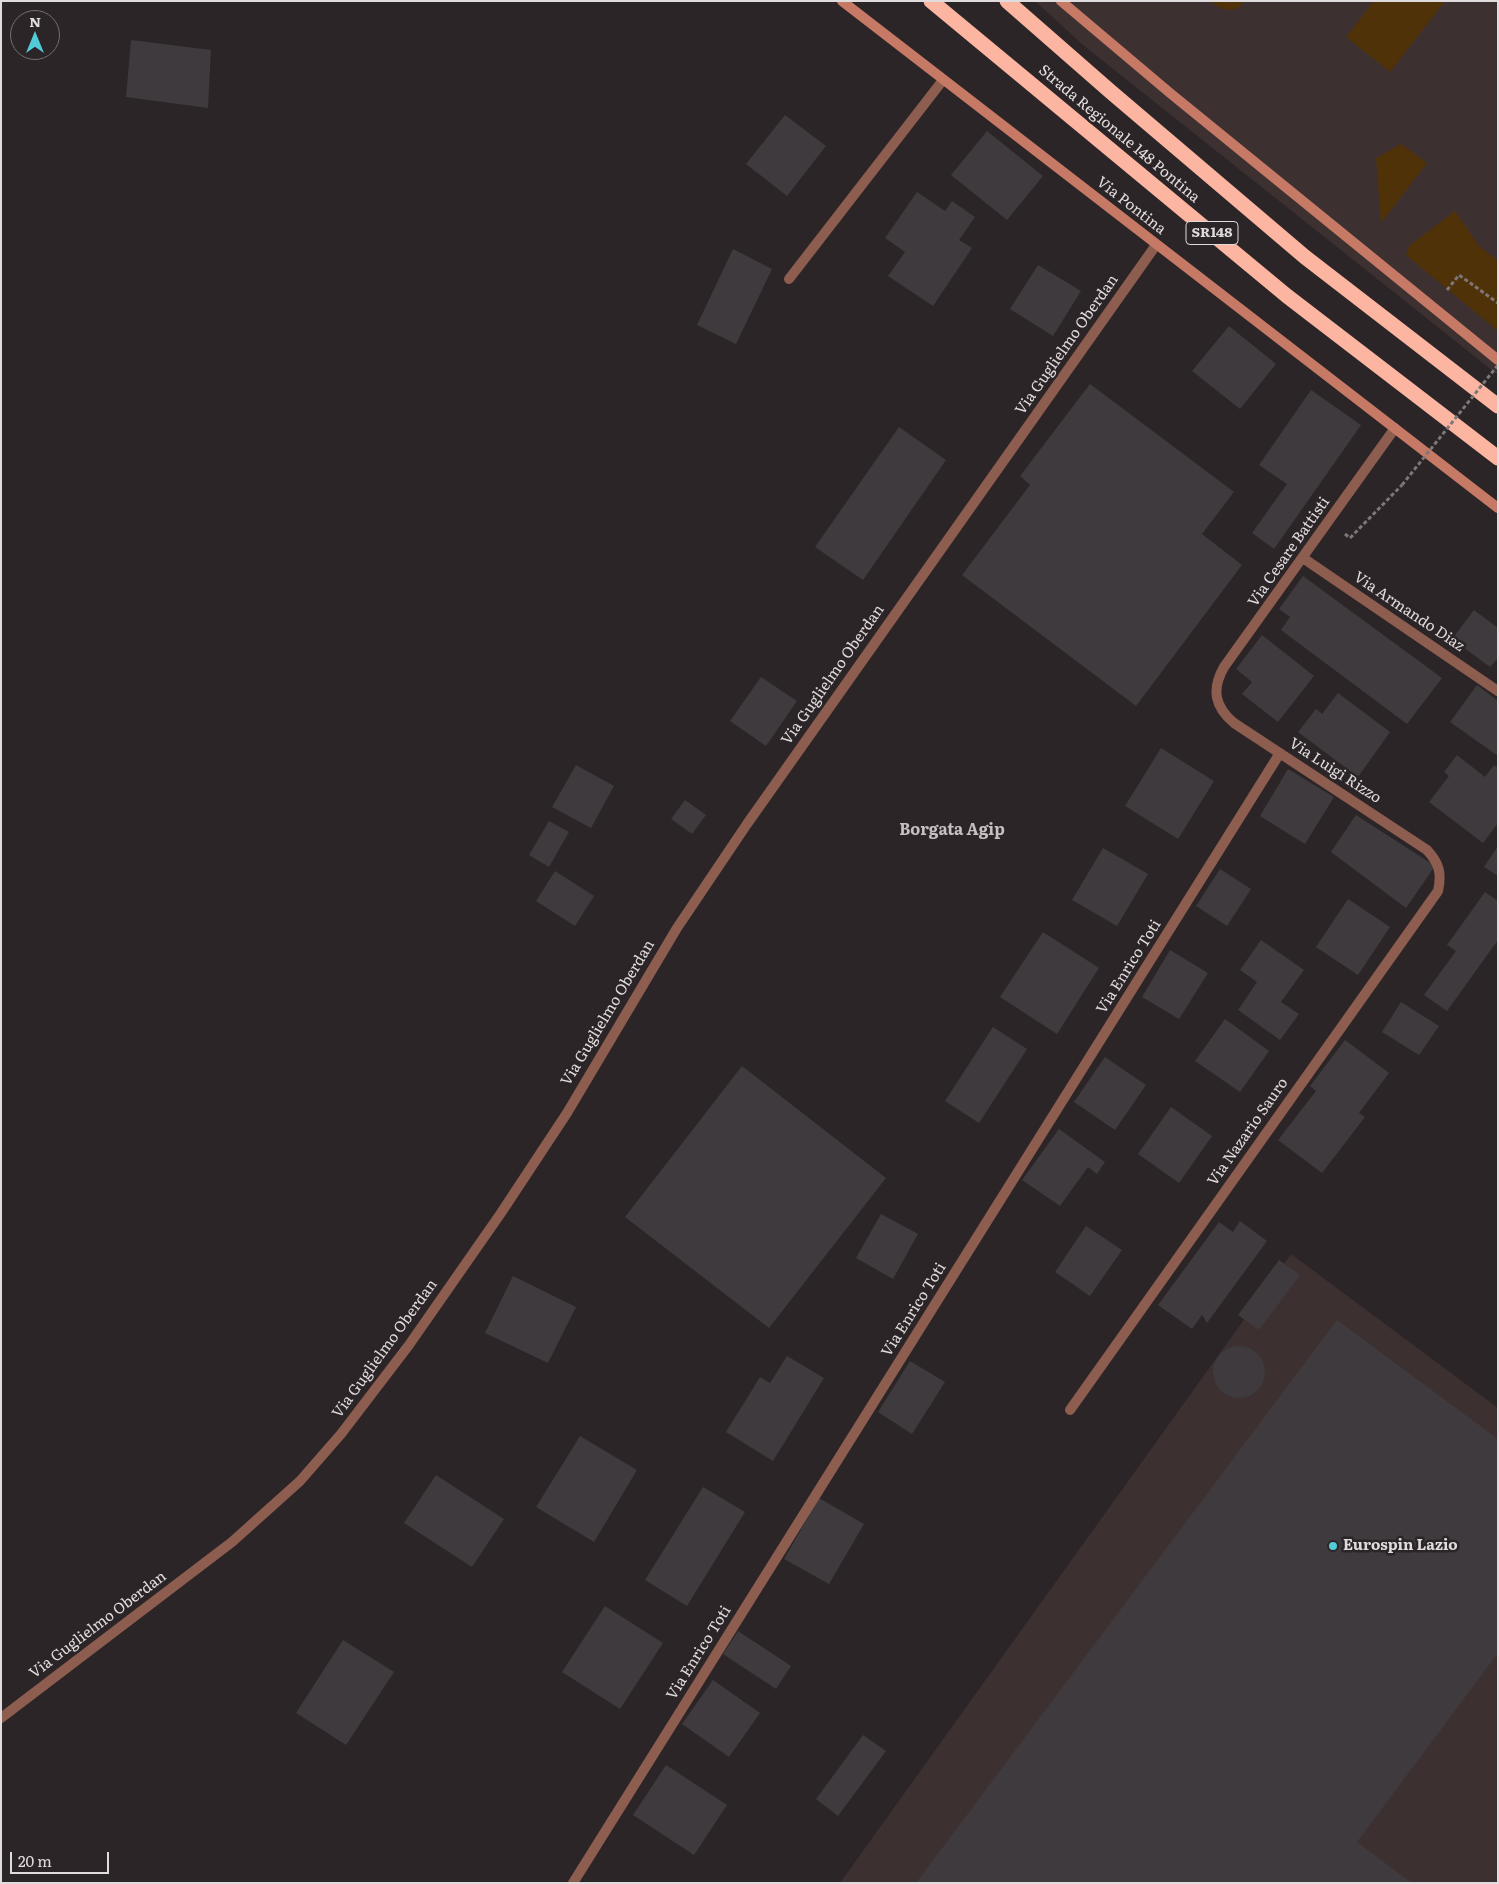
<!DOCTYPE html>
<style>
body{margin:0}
#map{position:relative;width:1499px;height:1884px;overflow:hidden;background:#2c2527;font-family:Literata,serif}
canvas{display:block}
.frame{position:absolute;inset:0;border:2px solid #e0dbdc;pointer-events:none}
.north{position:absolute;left:10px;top:10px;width:50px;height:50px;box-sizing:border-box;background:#2c2527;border:1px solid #746e6f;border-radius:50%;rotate:0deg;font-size:14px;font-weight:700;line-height:20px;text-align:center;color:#e0dbdc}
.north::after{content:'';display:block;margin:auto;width:18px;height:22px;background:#52cbd8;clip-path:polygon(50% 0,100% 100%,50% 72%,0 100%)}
.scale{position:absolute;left:10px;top:1852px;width:99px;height:22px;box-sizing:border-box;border:2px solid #e0dbdc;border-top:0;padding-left:6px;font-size:15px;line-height:18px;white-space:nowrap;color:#e0dbdc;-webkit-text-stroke:4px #2c2527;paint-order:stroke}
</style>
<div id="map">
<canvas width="1499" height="1884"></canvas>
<div class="frame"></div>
<div class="north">N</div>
<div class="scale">20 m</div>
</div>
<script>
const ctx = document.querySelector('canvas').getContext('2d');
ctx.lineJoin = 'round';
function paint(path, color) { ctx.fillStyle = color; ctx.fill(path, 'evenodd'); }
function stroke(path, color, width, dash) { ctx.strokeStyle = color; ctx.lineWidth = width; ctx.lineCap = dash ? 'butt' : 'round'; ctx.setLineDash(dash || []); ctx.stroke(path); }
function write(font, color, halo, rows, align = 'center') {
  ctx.font = font + ' Literata,serif'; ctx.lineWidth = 5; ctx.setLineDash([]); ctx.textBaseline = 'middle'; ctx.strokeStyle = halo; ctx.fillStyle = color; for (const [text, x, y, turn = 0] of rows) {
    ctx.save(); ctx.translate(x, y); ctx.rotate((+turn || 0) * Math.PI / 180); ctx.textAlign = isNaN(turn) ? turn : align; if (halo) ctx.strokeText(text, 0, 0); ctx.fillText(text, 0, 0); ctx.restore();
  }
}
const built = new Path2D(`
 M1035 1H1498V375L1083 45Z
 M1291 1254 1498 1408V1883H840Z`);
const green = new Path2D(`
 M1210 1H1244L1239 8C1226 12 1220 9 1210 1Z
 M1374 1H1445L1390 72 1346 37Z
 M1401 144 1427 163 1381 223 1376 158Z
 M1455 211 1479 246 1498 261V331L1406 255 1409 246Z`);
const building = new Path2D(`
 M131 40 211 50 208 108 126 97Z
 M785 115 826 146 787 196 746 164Z
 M987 131 1043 176 1007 220 951 175Z
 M917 192 945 211 952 201 975 217 959 240 972 248 933 306 888 276 905 252 885 238Z
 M733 249 772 269 736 344 697 325Z
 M1038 265 1081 291 1053 336 1010 309Z
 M1229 326 1276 364 1240 409 1192 371Z
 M1090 384 1234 492 1202 534 1242 565 1136 706 962 575 1030 485 1020 476Z
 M1311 390 1361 425 1274 549 1252 533 1287 484 1259 465Z
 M899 427 946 460 863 580 815 547Z
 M1303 576 1442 678 1407 724 1281 630 1290 617 1279 609Z
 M1474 610 1498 628V658L1490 667 1452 639Z
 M1262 635 1314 676 1278 722 1242 694 1252 682 1236 669Z
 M761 677 797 701 766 746 730 721Z
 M1477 685 1498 701V756L1450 722Z
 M1338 693 1390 732 1358 777 1298 732 1316 709 1322 714Z
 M1161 748 1214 781 1178 839 1125 806Z
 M1457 755 1485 777 1494 765 1498 768V823L1483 843 1429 802 1449 776 1444 772Z
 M576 765 614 786 591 828 552 807Z
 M1288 769 1334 797 1305 844 1260 816Z
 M685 800 706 815 692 834 671 819Z
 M1356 815 1435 866 1406 908 1331 852Z
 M549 821 569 832 549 867 529 855Z
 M1498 846V876L1484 867Z
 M1103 848 1148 874 1117 926 1072 900Z
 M1220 869 1251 889 1227 926 1196 906Z
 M555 871 594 896 575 926 536 901Z
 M1485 892 1498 901V940L1447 1011 1424 995 1456 951 1447 945Z
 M1348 899 1390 927 1358 975 1316 947Z
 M1043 932 1099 968 1057 1034 1000 997Z
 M1261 940 1304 970 1281 1002 1299 1014 1280 1040 1238 1010 1257 982 1240 970Z
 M1170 950 1208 973 1179 1019 1142 997Z
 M1401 1002 1439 1026 1419 1055 1382 1032Z
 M1225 1019 1269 1051 1240 1092 1195 1061Z
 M993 1027 1027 1049 979 1123 945 1101Z
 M1345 1040 1389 1073 1359 1113 1365 1117 1322 1173 1278 1140 1316 1091 1310 1086Z
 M1105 1057 1146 1085 1115 1130 1074 1102Z
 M742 1066 886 1178 769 1328 625 1217Z
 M1171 1107 1212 1136 1179 1183 1138 1154Z
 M1059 1129 1105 1162 1097 1174 1088 1167 1060 1206 1022 1180Z
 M881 1214 918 1234 893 1279 856 1258Z
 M1240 1221 1267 1241 1207 1323 1202 1315 1192 1329 1158 1305 1219 1222 1233 1232Z
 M1086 1226 1122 1250 1090 1296 1055 1272Z
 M1279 1260 1300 1275 1259 1330 1238 1315Z
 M513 1276 576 1307 548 1363 485 1333Z
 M1337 1320 1498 1439V1653L1357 1842 1412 1883H916Z
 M1213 1372a26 26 0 1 1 52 0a26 26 0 1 1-52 0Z
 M787 1356 824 1378 773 1461 726 1432 760 1377 770 1383Z
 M910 1361 945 1382 912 1434 878 1412Z
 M580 1436 637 1470 594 1542 536 1507Z
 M436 1475 504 1519 472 1567 404 1523Z
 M703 1487 745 1512 687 1606 645 1580Z
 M819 1498 864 1524 829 1584 784 1559Z
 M605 1606 663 1643 620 1709 562 1672Z
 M738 1631 791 1666 776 1689 723 1654Z
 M343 1640 394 1672 346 1745 296 1713Z
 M713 1680 760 1713 729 1757 682 1724Z
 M863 1735 886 1751 838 1816 816 1799Z
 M666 1765 727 1805 694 1855 633 1815Z`);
const path = new Path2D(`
 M1447 290 1459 275 1498 303
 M1345 534 1350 538 1402 485`);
const street = new Path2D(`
 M789 279 943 80
 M1303 558 1498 691
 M1070 1410 1438 891C1442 873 1439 863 1427 850L1234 723C1215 707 1211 690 1224 667L1395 428
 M1 1718 232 1542 300 1481 341 1434 409 1345 501 1213 567 1113 677 928 747 824 1156 245
 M573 1883 1280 753`);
const secondary = new Path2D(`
 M842 1 1498 508
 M1061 1 1170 93 1498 360`);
const highway = new Path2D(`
 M931 1 1287 296 1498 458
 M1007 1 1111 92 1305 257 1498 406`);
const pathBridge = new Path2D(`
 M1402 485 1498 365`);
const markers = [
 [1333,1546,5,"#52cbd8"]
];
const shields = [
 [1212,233,52]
];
const shieldNames = [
 ["SR148",1212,233]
];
const streetNames = [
 ["Strada Regionale 148 Pontina",1119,134,40],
 ["Via Pontina",1131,206,38],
 ["Via Guglielmo Oberdan",1067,345,-55],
 ["Via Cesare Battisti",1289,552,-55],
 ["Via Armando Diaz",1409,612,34],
 ["Via Guglielmo Oberdan",833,675,-55],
 ["Via Luigi Rizzo",1335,771,33],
 ["Via Enrico Toti",1129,967,-58],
 ["Via Guglielmo Oberdan",608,1013,-59],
 ["Via Nazario Sauro",1248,1132,-55],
 ["Via Enrico Toti",914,1310,-58],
 ["Via Guglielmo Oberdan",385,1349,-54],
 ["Via Guglielmo Oberdan",98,1625,-37],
 ["Via Enrico Toti",699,1653,-58]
];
const poiNames = [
 ["Eurospin Lazio",1343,1546]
];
const neighbourhoodNames = [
 ["Borgata Agip",952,830]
];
paint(built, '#3c3031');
paint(green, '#503208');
paint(building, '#3f3a3e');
stroke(path, '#7d7779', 3, [4, 2.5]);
stroke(street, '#8d5d4f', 10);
stroke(secondary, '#c67a65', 10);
stroke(highway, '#fcb5a0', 15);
stroke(pathBridge, '#7d7779', 3, [4, 2.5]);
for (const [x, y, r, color] of markers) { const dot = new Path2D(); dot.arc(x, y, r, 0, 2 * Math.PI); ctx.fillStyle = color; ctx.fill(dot); stroke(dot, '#2c2527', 2); }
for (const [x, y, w] of shields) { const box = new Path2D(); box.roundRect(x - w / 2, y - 11.5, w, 23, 4); ctx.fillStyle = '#2c2527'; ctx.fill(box); stroke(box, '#e0dbdc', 1); }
write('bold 14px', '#e0dbdc', null, shieldNames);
write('15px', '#e0dbdc', '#2c2527', streetNames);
write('bold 15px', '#e0dbdc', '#2c2527', poiNames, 'left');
write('bold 16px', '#c7bfc0', '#2c2527', neighbourhoodNames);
</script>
